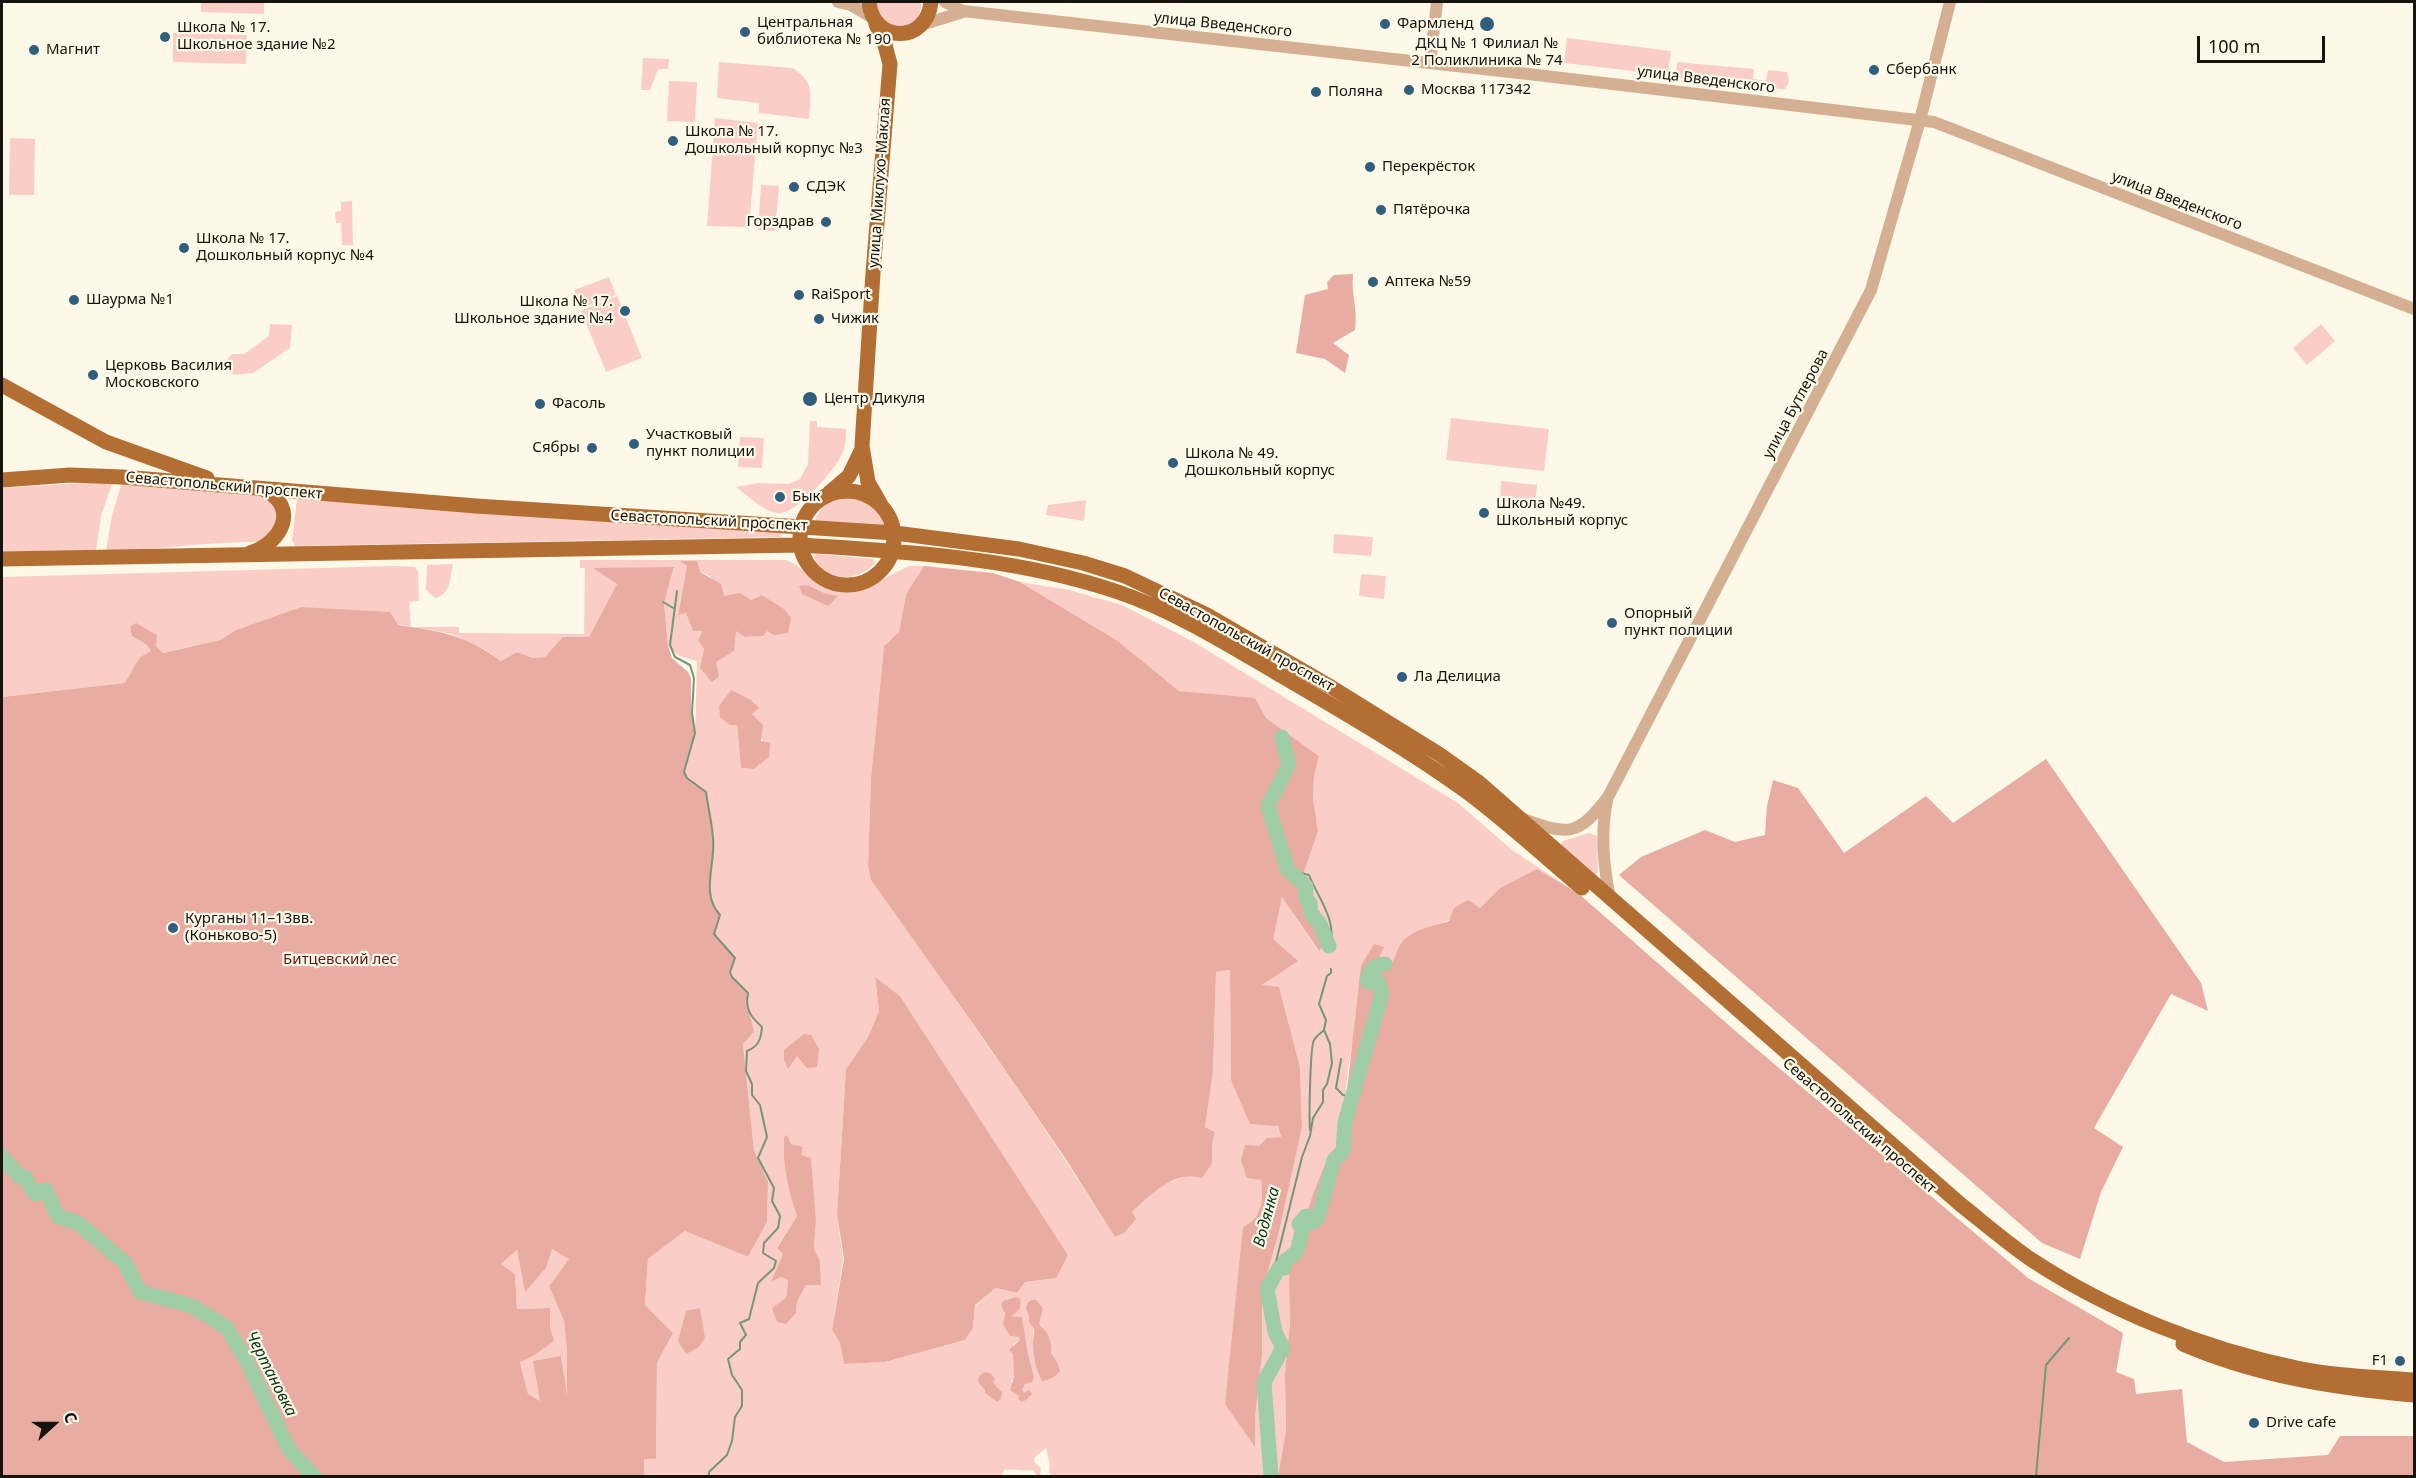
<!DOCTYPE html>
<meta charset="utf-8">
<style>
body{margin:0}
#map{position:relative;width:2416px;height:1478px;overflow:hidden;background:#fef8e8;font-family:"Noto Sans",sans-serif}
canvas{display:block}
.frame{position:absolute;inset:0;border:3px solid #16140d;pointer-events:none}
.north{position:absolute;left:24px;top:1394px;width:60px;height:60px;-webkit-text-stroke:4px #fef8e8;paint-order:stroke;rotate:69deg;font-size:16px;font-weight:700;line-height:24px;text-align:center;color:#16140d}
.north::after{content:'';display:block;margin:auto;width:21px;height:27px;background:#16140d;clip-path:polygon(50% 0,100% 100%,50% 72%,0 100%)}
.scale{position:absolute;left:2197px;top:36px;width:128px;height:27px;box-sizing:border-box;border:3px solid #16140d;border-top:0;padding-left:8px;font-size:18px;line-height:21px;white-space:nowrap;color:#16140d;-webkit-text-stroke:4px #fef8e8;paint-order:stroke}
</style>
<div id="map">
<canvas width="2416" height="1478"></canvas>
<div class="frame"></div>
<div class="north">С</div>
<div class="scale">100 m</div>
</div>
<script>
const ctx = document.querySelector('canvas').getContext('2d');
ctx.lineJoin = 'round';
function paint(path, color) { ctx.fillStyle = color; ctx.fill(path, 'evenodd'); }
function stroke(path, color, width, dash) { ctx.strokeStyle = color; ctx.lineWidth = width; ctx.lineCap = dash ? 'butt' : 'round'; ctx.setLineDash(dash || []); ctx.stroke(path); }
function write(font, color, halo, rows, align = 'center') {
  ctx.font = font + ' "Noto Sans",sans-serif'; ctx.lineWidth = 4.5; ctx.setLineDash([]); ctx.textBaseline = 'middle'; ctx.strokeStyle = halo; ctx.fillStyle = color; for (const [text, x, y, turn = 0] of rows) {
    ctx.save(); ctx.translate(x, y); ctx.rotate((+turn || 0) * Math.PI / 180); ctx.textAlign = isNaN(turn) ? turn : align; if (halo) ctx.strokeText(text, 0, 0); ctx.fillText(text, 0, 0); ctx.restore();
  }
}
const green = new Path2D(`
 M201 2H264V14L201 12Z
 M876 2H921C922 35 880 35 876 2Z
 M173 33 247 35 246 64 173 62Z
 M1567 38 1671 51 1668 75 1564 63Z
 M643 58 669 59 668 69H658L650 90H641Z
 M719 62 792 68C815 81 811 95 809 119L759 113V103L717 98Z
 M1677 62 1754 69 1753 79 1766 81 1768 70 1787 72 1789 82 1785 89H1780L1676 78Z
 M669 81 697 82 695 122 667 121Z
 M715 118 758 123 749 227 707 226Z
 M10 138 35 139 34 195H9Z
 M761 185 779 186 775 231 758 230Z
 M352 201 353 245H342L341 223H336L335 212 341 211V202Z
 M609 277 616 295 581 308 574 290Z
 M617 296 642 358 606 372 581 311Z
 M270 324 292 325 290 348 253 373 234 375 224 363 232 354H244L269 336Z
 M2321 324 2335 341 2307 365 2293 348Z
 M1451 418 1549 429 1544 471 1446 460Z
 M810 421H817V427L846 429C846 438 846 448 841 456 834 471 797 513 780 513 766 514 747 495 736 487L758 483 789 484 800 479 808 464Z
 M740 437 764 438 762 468 738 467Z
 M113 481 101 516 96 550 2 553V488Z
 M1501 481 1537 485 1535 504 1500 500Z
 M122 482 265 496 276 507 278 525 263 542C210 541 158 550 106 551L112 515Z
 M842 496C862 495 880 505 884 525L818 521 815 519 827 501Z
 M297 499 782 531 781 537 295 546 292 540Z
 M1086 500 1084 521 1046 515 1048 505Z
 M1334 534 1373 537 1371 556 1333 553Z
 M816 554 873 559 875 563C859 582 824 583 814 557Z
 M580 560H786L795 564 822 587 848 592 861 590 909 566H924L906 594 899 632 884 646 871 778 868 866 871 880C955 998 1038 1115 1115 1237L1132 1212 1163 1184 1191 1175 1212 1163V1146L1215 1132 1205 1127 1213 1072 1216 972 1230 970 1231 1080 1278 1126 1281 1137 1261 1180 1263 1191 1260 1210 1250 1224 1243 1227 1241 1256 1255 1446V1417L1262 1354V1293L1280 1228 1302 1125 1300 1068 1262 985 1282 896 1318 951 1327 942 1299 883 1318 831 1313 799 1314 776 1319 756 1266 718 1255 699 1179 691 1118 641 1020 582 1069 590 1122 605 1192 641 1458 803 1511 849 1578 894 1500 888 1480 908 1415 933 1401 944 1396 958 1389 968 1384 965 1380 956 1364 983 1348 1069 1340 1151 1325 1164 1309 1208 1290 1322 1285 1374 1286 1431 1278 1476H1051L1049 1473 1050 1466 1046 1448 1035 1457 1034 1462 1041 1468 1040 1476H1037L1033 1470C1023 1472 1015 1468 1004 1470L1001 1476H644V1458L656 1459 657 1363 673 1333 645 1305 648 1259 685 1231 748 1257 767 1222 768 1182 754 1150 743 1044 754 1032C752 1017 745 1008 747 993L732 977 722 941 714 934V908L709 884 714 840 706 792 687 778 684 772 695 733 697 661 679 656 668 646 664 603 674 568H594L617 584 589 637H563L546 657 533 658 517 652 501 661 484 649 452 634 301 607 236 630 220 640 163 653 156 647 132 636 147 645 151 651 140 657 126 683 2 697V577L394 566 415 567 418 572 419 601 409 602 411 627H459V633L584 634 585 568H580ZM687 566 710 576 724 596 751 600 762 595 770 601 763 636 746 637 736 630 715 662 700 668 704 649 703 631H693L686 612 678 614ZM758 708 752 714 769 757 754 769 741 768 737 725ZM875 978 900 996 1068 1255 1055 1278 1025 1282 1017 1293 996 1288 975 1306 973 1328 965 1340 885 1362 844 1364 840 1343 832 1330 843 1259 837 1215 846 1069 868 1037 879 1011ZM784 1137 801 1155 813 1196 816 1221 814 1249 820 1261 821 1284 806 1285 797 1302 796 1313 786 1298 788 1280 781 1277 772 1281 783 1254 777 1247 797 1216C788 1190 782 1165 784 1137ZM1015 1297V1313L1011 1316 1022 1317 1028 1354 1034 1377 1025 1384 1022 1390 1025 1394 1011 1382 1014 1377 1013 1345 1020 1340V1337L1010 1336 1003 1325 1007 1299ZM1032 1300 1036 1301 1039 1324 1048 1334 1051 1344V1353L1040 1378 1033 1340 1034 1328 1030 1316 1028 1302Z
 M453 564C450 578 451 595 435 598L426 590 427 565Z
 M1361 574 1386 576 1384 599 1359 596Z
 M1589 833 1597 836 1598 873 1595 876 1559 847 1563 841Z
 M552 1248 569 1259 549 1286 564 1321 567 1351V1403L561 1356 540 1401 528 1395 520 1361 533 1356 550 1328V1308L517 1309 515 1274 501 1264 517 1250 525 1291 546 1268Z`);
const forest = new Path2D(`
 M1353 274C1351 296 1358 308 1355 330L1333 343 1349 355 1345 373 1325 359 1296 353 1305 295 1328 289 1327 282 1334 275Z
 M680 561H697L700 572 721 584 724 596 740 593 751 600 762 595 784 609 791 618 788 633 774 635 767 631 763 636 745 637 736 631 734 651 716 662 719 676 712 682 700 668 704 649 698 640 703 631H693L686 613 678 615 687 566Z
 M924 566 993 573 1020 582 1118 641 1179 691 1255 698 1266 718 1319 756 1314 776 1313 799 1318 831 1300 883 1327 942 1319 951 1282 897 1273 939 1298 961 1262 985 1279 987 1300 1068 1302 1126 1280 1228 1262 1293V1355L1255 1417V1447L1225 1404 1243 1227C1262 1219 1264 1198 1261 1180L1247 1178 1241 1160 1245 1145 1259 1146 1267 1138 1281 1137 1278 1126 1250 1124 1231 1080 1230 970 1216 972 1213 1072 1205 1127 1215 1132 1212 1146V1163L1202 1178C1173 1170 1152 1194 1132 1212L1136 1219 1124 1233 1115 1237 1065 1158 983 1038 871 880 868 866 871 778 884 646 899 632 906 594Z
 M674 567 664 603 668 646 672 658 688 672 691 678V713L695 733 684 772 687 778 706 792C708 807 712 823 713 838 716 864 700 893 720 915L714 933 735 958 730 972 732 977 748 993C745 1008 752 1017 754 1032L743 1044 754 1150 768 1182 767 1222 748 1257 685 1231 648 1259 645 1305 673 1333 657 1363 656 1459H644V1476H2V697L125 683 140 657 151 651 147 645 132 636 130 627 136 623 157 635 156 646 163 653 220 640 236 630 301 607 390 612 398 625C442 632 464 634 501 661L517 652 533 658 545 657 563 637H589L617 584 593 568ZM552 1249 569 1259 549 1286 564 1321 567 1351V1396L561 1356 533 1361 540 1401 528 1394 520 1362 533 1356 554 1341 550 1328V1308L517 1309 515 1274 501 1264 517 1250 525 1292 546 1268Z
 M807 585 824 593 838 596 828 606 802 594 799 586Z
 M731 690 751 700 759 708 752 714 763 725 761 741 770 743 769 757 754 769 741 768 737 725H730L720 717 719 706Z
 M2046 759 2201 983 2208 1011 2171 994 2094 1128 2123 1147 2101 1192 2080 1259 2042 1243 1619 875 1641 857 1705 830 1735 842 1765 835 1767 806 1773 780 1798 788 1844 853 1926 796 1953 823Z
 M1537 869 1579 894 1740 1035 2028 1278 2123 1333 2116 1372 2134 1379 2136 1394 2182 1389 2187 1442 2224 1462 2328 1455 2340 1436H2414V1476H1278L1286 1431 1285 1374 1290 1322 1289 1270 1313 1194 1325 1164 1340 1151 1361 966 1374 944 1384 947 1380 956 1384 965 1389 967C1395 960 1396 952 1400 945 1409 930 1434 926 1449 921L1454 908 1468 900 1480 908 1500 888Z
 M875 977 900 996 1068 1255 1056 1278 1025 1282 1017 1293 996 1288 975 1305 973 1328 965 1340 885 1362 844 1364 840 1343 832 1330 844 1259 837 1214 846 1069 868 1037 879 1011Z
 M804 1034 811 1035 819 1049 817 1067 807 1068 797 1056 788 1069 784 1060V1050Z
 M787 1135 791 1144 803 1147 801 1155 811 1158 816 1221 814 1249 820 1261 821 1285H806L797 1302 796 1313 786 1324 777 1322 772 1308 786 1298 788 1280 781 1277 771 1282 783 1254 777 1248 797 1216C788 1190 782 1165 784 1137Z
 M1015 1297 1020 1298C1022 1308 1019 1311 1011 1316L1022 1317 1028 1354 1034 1377 1032 1382 1025 1384 1022 1390 1024 1393 1029 1390 1032 1394 1026 1400 1022 1402 1018 1399 1019 1396 1010 1390 1014 1377 1013 1354 1009 1350 1020 1340 1019 1337 1010 1336 1003 1325 1005 1313 1001 1305 1003 1301Z
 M1032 1300H1036L1043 1308 1039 1324 1048 1334 1051 1344V1353L1057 1362 1060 1371C1055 1377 1049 1380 1042 1381 1036 1371 1033 1355 1033 1343 1033 1337 1035 1334 1034 1328L1029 1322V1316L1026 1308 1028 1302Z
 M700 1308 705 1338 698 1348 686 1354 678 1341 686 1311Z
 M985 1372 991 1374 995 1379 993 1383 1002 1392 1001 1399 997 1402 985 1393V1390L978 1382 979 1376Z`);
const stream = new Path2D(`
 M677 591 670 645 675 657 690 665 694 678 692 713 695 733 684 772 687 778 706 792C708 807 712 823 713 838 716 864 700 893 720 915L714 934 735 958 730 972 732 977 748 993C745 1009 750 1016 762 1027 761 1039 759 1046 747 1051L746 1071 752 1084V1095L760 1105 767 1137 758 1158 774 1188 772 1201 780 1216 778 1228 764 1243 763 1253 776 1261 774 1268 758 1283 749 1319 740 1323 746 1335 740 1342V1349L728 1359 732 1375 742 1390V1406L735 1417 732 1441 727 1455 709 1472V1476
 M663 602 675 609
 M1288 870 1309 875C1317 896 1339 923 1329 946
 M1341 1059 1336 1088 1343 1095 1352 1097
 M1310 1130C1309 1119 1310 1047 1314 1040 1316 1036 1321 1033 1324 1030
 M1272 1278 1302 1157 1310 1136 1313 1118 1323 1102V1090L1327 1084 1332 1063 1330 1044 1324 1030 1326 1020 1319 1004 1327 976 1331 973V969
 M2036 1476 2046 1365 2069 1338`);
const river = new Path2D(`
 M1282 737 1289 764 1268 806 1288 870 1306 886V899L1310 903 1311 913 1320 924 1329 946
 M2 1156 19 1176 25 1177 35 1194 46 1190 58 1217 77 1222 125 1263 140 1292 192 1306 227 1328 246 1360 290 1451 314 1476
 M1271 1476 1264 1382 1283 1348 1275 1332 1267 1289 1279 1268H1284L1285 1261C1304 1248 1296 1247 1303 1229L1299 1224 1306 1216 1311 1223 1318 1218 1334 1160 1343 1151 1345 1122 1382 994 1378 981 1368 982 1367 979C1371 970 1374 965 1385 964`);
const minor = new Path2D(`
 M838 2 851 5 873 18
 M945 2 963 11 1528 74 1934 122 2414 309
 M921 25 963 12
 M1430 63 1437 2
 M1607 801C1600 834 1604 867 1610 900
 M1523 819C1569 836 1578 836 1608 797L1871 290 1920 120 1950 2`);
const major = new Path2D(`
 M869 2C873 44 927 44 931 2
 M876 24 885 45 890 64 873 273 862 446 868 482 881 505
 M2 385 106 442 207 478
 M2 480 70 475 122 477 476 506 895 533 1019 549 1083 563 1125 576 1207 615 1331 687 1439 754 1477 781 1960 1204C1984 1223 2007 1243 2032 1260 2111 1312 2205 1349 2297 1368 2335 1376 2375 1377 2414 1380
 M800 538a47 47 0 1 1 94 0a47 47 0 1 1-94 0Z
 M829 493 849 476 861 451
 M250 553C282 543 300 507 263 489
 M2 559 800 545C907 552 1016 557 1118 592 1174 611 1224 642 1275 672 1340 710 1406 748 1467 792 1507 822 1544 856 1582 888
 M2183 1344C2257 1376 2335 1388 2414 1395`);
const markers = [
 [1385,24,6,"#2f5f7d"],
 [1487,24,8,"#2f5f7d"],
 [745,32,6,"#2f5f7d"],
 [165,37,6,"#2f5f7d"],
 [34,50,6,"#2f5f7d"],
 [1874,70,6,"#2f5f7d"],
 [1409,90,6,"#2f5f7d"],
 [1316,92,6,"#2f5f7d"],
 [673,141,6,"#2f5f7d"],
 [1370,167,6,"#2f5f7d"],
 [794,187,6,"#2f5f7d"],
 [1381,210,6,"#2f5f7d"],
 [826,222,6,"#2f5f7d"],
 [184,248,6,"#2f5f7d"],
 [1373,282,6,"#2f5f7d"],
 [799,295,6,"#2f5f7d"],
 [74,300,6,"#2f5f7d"],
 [625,311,6,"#2f5f7d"],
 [819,319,6,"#2f5f7d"],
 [93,375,6,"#2f5f7d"],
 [810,399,8,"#2f5f7d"],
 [540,404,6,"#2f5f7d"],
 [634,444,6,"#2f5f7d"],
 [592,448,6,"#2f5f7d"],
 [1173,463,6,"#2f5f7d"],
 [780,497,6,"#2f5f7d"],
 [1484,513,6,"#2f5f7d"],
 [1612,623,6,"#2f5f7d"],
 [1402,677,6,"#2f5f7d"],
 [173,928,6,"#2f5f7d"],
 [2400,1361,6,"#2f5f7d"],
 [2254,1423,6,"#2f5f7d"]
];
const poiNames = [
 ["Центральная",757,23],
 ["библиотека № 190",757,40],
 ["Фармленд",1397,24],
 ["Школа № 17.",177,28],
 ["Школьное здание №2",177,45],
 ["ДКЦ № 1 Филиал №",1487,44,"center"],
 ["2 Поликлиника № 74",1487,61,"center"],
 ["Магнит",46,50],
 ["Сбербанк",1886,70],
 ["Москва 117342",1421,90],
 ["Поляна",1328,92],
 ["Школа № 17.",685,132],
 ["Дошкольный корпус №3",685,149],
 ["Перекрёсток",1382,167],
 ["СДЭК",806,187],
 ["Пятёрочка",1393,210],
 ["Горздрав",814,222,"right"],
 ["Школа № 17.",196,239],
 ["Дошкольный корпус №4",196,256],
 ["Аптека №59",1385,282],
 ["RaiSport",811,295],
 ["Шаурма №1",86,300],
 ["Школа № 17.",613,302,"right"],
 ["Школьное здание №4",613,319,"right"],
 ["Чижик",831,319],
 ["Церковь Василия",105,366],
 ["Московского",105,383],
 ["Центр Дикуля",824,399],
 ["Фасоль",552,404],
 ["Участковый",646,435],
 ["пункт полиции",646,452],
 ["Сябры",580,448,"right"],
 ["Школа № 49.",1185,454],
 ["Дошкольный корпус",1185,471],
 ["Бык",792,497],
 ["Школа №49.",1496,504],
 ["Школьный корпус",1496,521],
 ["Опорный",1624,614],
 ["пункт полиции",1624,631],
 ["Ла Делициа",1414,677],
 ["Курганы 11–13вв.",185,919],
 ["(Коньково-5)",185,936],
 ["F1",2388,1361,"right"],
 ["Drive cafe",2266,1423]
];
const streetNames = [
 ["улица Введенского",1223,25,6],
 ["улица Введенского",1706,80,7],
 ["улица Миклухо-Маклая",880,183,-86],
 ["улица Введенского",2177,201,21],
 ["улица Бутлерова",1796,404,-62],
 ["Севастопольский проспект",224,486,5],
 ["Севастопольский проспект",709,521,3],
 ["Севастопольский проспект",1246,640,29],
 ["Севастопольский проспект",1859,1126,41]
];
const parkNames = [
 ["Битцевский лес",340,960]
];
const waterNames = [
 ["Водянка",1267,1217,-75],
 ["Чертановка",271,1374,63]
];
paint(green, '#facec7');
paint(forest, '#e9aca3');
stroke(stream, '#769677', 2);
stroke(river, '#9fcda5', 15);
stroke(minor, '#d5af92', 12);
stroke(major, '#b36e34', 15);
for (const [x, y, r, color] of markers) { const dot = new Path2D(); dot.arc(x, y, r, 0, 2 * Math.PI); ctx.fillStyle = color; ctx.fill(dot); stroke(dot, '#fef8e8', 2); }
write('15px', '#16140d', '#fef8e8', poiNames, 'left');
write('15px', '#16140d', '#fef8e8', streetNames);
write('15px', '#5e1712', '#fef8e8', parkNames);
write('italic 16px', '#033915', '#fef8e8', waterNames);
</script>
